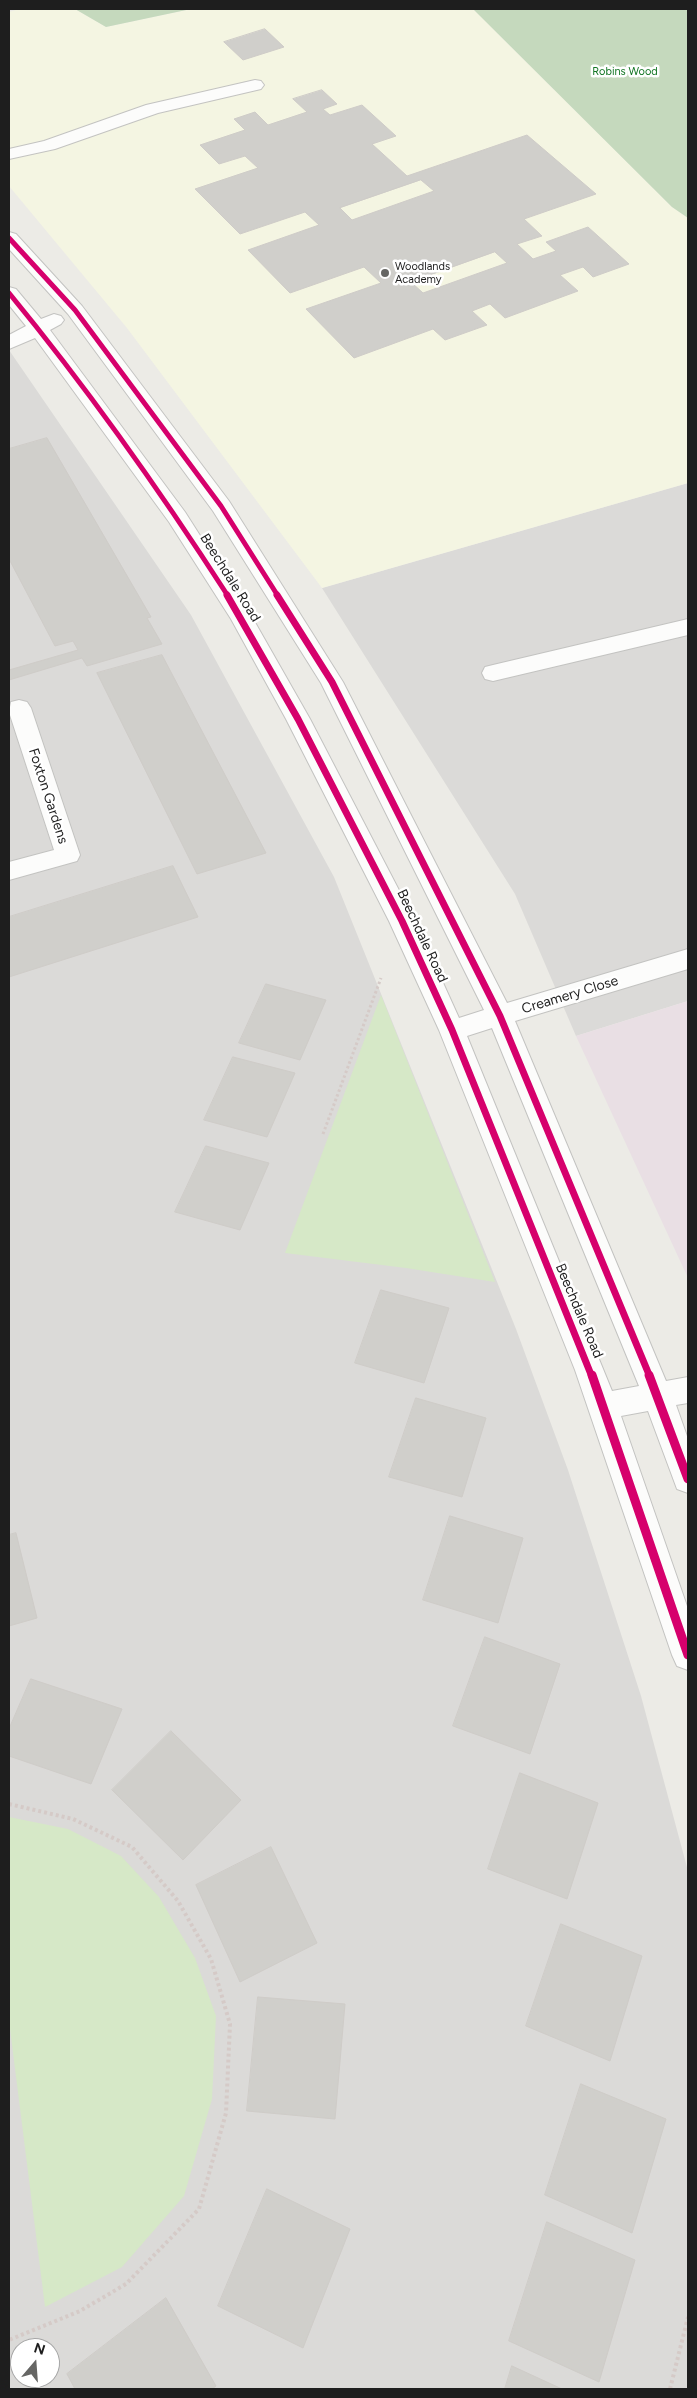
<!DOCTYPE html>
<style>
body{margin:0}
#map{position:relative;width:697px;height:2398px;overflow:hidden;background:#ecebe6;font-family:Figtree,sans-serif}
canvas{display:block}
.frame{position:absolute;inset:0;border:10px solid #1e1e1e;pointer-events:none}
.north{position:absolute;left:10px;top:2338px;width:50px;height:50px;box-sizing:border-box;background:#fff;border:1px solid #a5a5a5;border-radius:50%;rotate:18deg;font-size:14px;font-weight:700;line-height:20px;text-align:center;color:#1e1e1e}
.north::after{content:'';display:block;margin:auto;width:18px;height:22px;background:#666664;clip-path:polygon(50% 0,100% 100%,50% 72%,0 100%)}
</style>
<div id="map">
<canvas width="697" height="2398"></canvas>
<div class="frame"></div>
<div class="north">N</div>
</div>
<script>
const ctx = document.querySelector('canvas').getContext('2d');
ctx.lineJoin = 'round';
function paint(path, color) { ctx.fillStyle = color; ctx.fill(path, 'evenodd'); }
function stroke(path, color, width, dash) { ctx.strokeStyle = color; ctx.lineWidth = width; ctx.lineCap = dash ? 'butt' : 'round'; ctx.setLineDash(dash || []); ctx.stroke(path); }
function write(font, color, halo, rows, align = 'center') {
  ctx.font = font + ' Figtree,sans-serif'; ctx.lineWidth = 5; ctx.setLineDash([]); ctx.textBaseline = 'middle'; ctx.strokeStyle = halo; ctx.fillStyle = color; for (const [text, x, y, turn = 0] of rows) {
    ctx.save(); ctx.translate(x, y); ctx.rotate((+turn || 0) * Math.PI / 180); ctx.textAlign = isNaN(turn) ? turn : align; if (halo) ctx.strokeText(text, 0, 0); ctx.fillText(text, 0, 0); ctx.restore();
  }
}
const residential = new Path2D(`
 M9 350 191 615 334 877 516 1329 568 1470 641 1696 688 1871V2389H9ZM20 2348H50V2378H20Z
 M688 483V1001L576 1036 515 894 322 588Z`);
const industrial = new Path2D(`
 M688 1001V1278L576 1036Z`);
const education = new Path2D(`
 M19 9H75L106 27 191 9H473L672 207 688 218V483L322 588 127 328 9 186V12Z`);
const grass = new Path2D(`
 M381 995 495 1282 406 1268 285 1253Z
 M9 1817 68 1829 121 1856 159 1897 195 1958 216 2016 212 2099 184 2196 122 2267 45 2307 9 2021Z`);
const forest = new Path2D(`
 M75 9H191L106 27Z
 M473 9H688V218L672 207Z`);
const building = new Path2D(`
 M265 29 284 47 243 60 224 42Z
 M322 90 337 104 323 109 330 115 362 105 396 136 372 144 407 176 527 135 596 194 524 219 542 236 517 244 533 259 556 251 546 242 588 227 629 264 593 277 583 267 560 275 578 291 505 318 490 304 472 311 487 325 445 340 433 329 354 358 306 309 381 283 364 267 290 293 248 250 319 225 305 212 240 234 195 189 258 168 245 156 219 164 200 145 245 130 234 119 255 112 268 125 307 112 293 99ZM421 180 434 191 352 220 340 208ZM495 252 507 263 423 293 411 282Z
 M47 438 151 617 147 618 162 644 87 666 82 658 9 680V670L78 650 73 641 55 646 9 559V449Z
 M162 655 266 853 197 874 97 673Z
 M173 866 198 917 9 977V917Z
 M266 984 326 1000 300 1060 239 1043Z
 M233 1057 295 1073 267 1137 204 1120Z
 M206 1146 269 1163 240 1230 175 1212Z
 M381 1290 449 1308 424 1383 355 1363Z
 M416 1398 486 1418 462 1497 389 1477Z
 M450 1516 523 1538 498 1623 423 1600Z
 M16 1533 37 1618 9 1626V1535Z
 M485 1637 560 1664 530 1754 453 1726Z
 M31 1679 122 1709 91 1784 9 1756V1729Z
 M171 1731 241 1800 183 1860 112 1790Z
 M520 1773 598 1803 567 1899 488 1869Z
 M271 1847 317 1943 240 1982 196 1885Z
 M561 1924 642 1956 610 2061 526 2026Z
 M258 1997 345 2004 335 2119 247 2111Z
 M581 2084 666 2119 632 2233 545 2195Z
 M267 2189 350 2229 303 2348 218 2306Z
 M547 2222 635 2260 599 2382 509 2341Z
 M166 2298 216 2386 212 2389H75L67 2374Z
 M512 2366 562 2389H505Z`);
const pathFar1 = new Path2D(`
 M323 1134 381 978`);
const path = new Path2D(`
 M9 1804 73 1819 132 1847 178 1901 211 1959 230 2024 226 2113 199 2209 126 2284 80 2311 9 2340
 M670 2389 688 2317`);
const minor = new Path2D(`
 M255 80 261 81 264 85 261 89 158 113 55 149 9 159V149L44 141 146 105Z
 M9 232 16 234 82 306 229 501 343 682 507 1003 688 949V969L515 1021 666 1381 688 1377V1403L676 1405 688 1439V1493L677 1489 648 1411 621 1416 688 1609V1670L677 1666 672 1655 575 1370 439 1030 389 921 286 719 231 619 169 522 35 338 9 349V335L26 326 9 305V287L16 289 41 319 54 314 61 316 64 320 61 324 50 330 185 512 252 617 310 719 415 921 459 1018 484 1010 321 683 213 511 68 314 9 249ZM492 1028 639 1386 612 1391 467 1036Z
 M688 619V635L493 681 485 679 482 673 485 667 493 665Z
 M19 700 27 702 31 708 80 855 77 861 9 880V862L54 850 9 712 11 702Z`);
const cyclewayFar2 = new Path2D(`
 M9 238 75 310 221 506 278 596
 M9 293C88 389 161 492 228 596`);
const cyclewayFar1 = new Path2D(`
 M227 595 298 719 402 921 452 1030 592 1377
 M277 595 332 682 500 1016 650 1377`);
const cycleway = new Path2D(`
 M592 1375 688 1655
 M649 1375 688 1479`);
const markers = [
 [385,273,5,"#666664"]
];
const farParknames = [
 ["Robins Wood",625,72]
];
const farPoinames = [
 ["Woodlands",395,267],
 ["Academy",395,280]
];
const streetNames = [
 ["Beechdale Road",230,578,58],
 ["Foxton Gardens",48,796,72],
 ["Beechdale Road",422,936,65],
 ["Creamery Close",570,995,-17],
 ["Beechdale Road",579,1311,67]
];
paint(residential, '#dbdad8');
paint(industrial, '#e9dfe4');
paint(education, '#f4f5e2');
paint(grass, '#d6e8c7');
paint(forest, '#c5d9bd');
paint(building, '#d0cfcb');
stroke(building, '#cfccc8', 1);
stroke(minor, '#c3c3c1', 2);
stroke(pathFar1, '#d5cac7', 3, [2.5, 2.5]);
stroke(path, '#d5cac7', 4, [3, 3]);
paint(minor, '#fcfcfb');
stroke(cyclewayFar2, '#d6006c', 5);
stroke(cyclewayFar1, '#d6006c', 7);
stroke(cycleway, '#d6006c', 9);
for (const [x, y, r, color] of markers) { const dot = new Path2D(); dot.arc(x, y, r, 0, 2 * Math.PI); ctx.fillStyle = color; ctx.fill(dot); stroke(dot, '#fff', 2); }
write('11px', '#127523', '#fff', farParknames);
write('11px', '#1e1e1e', '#fff', farPoinames, 'left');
write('14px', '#1e1e1e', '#fff', streetNames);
</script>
